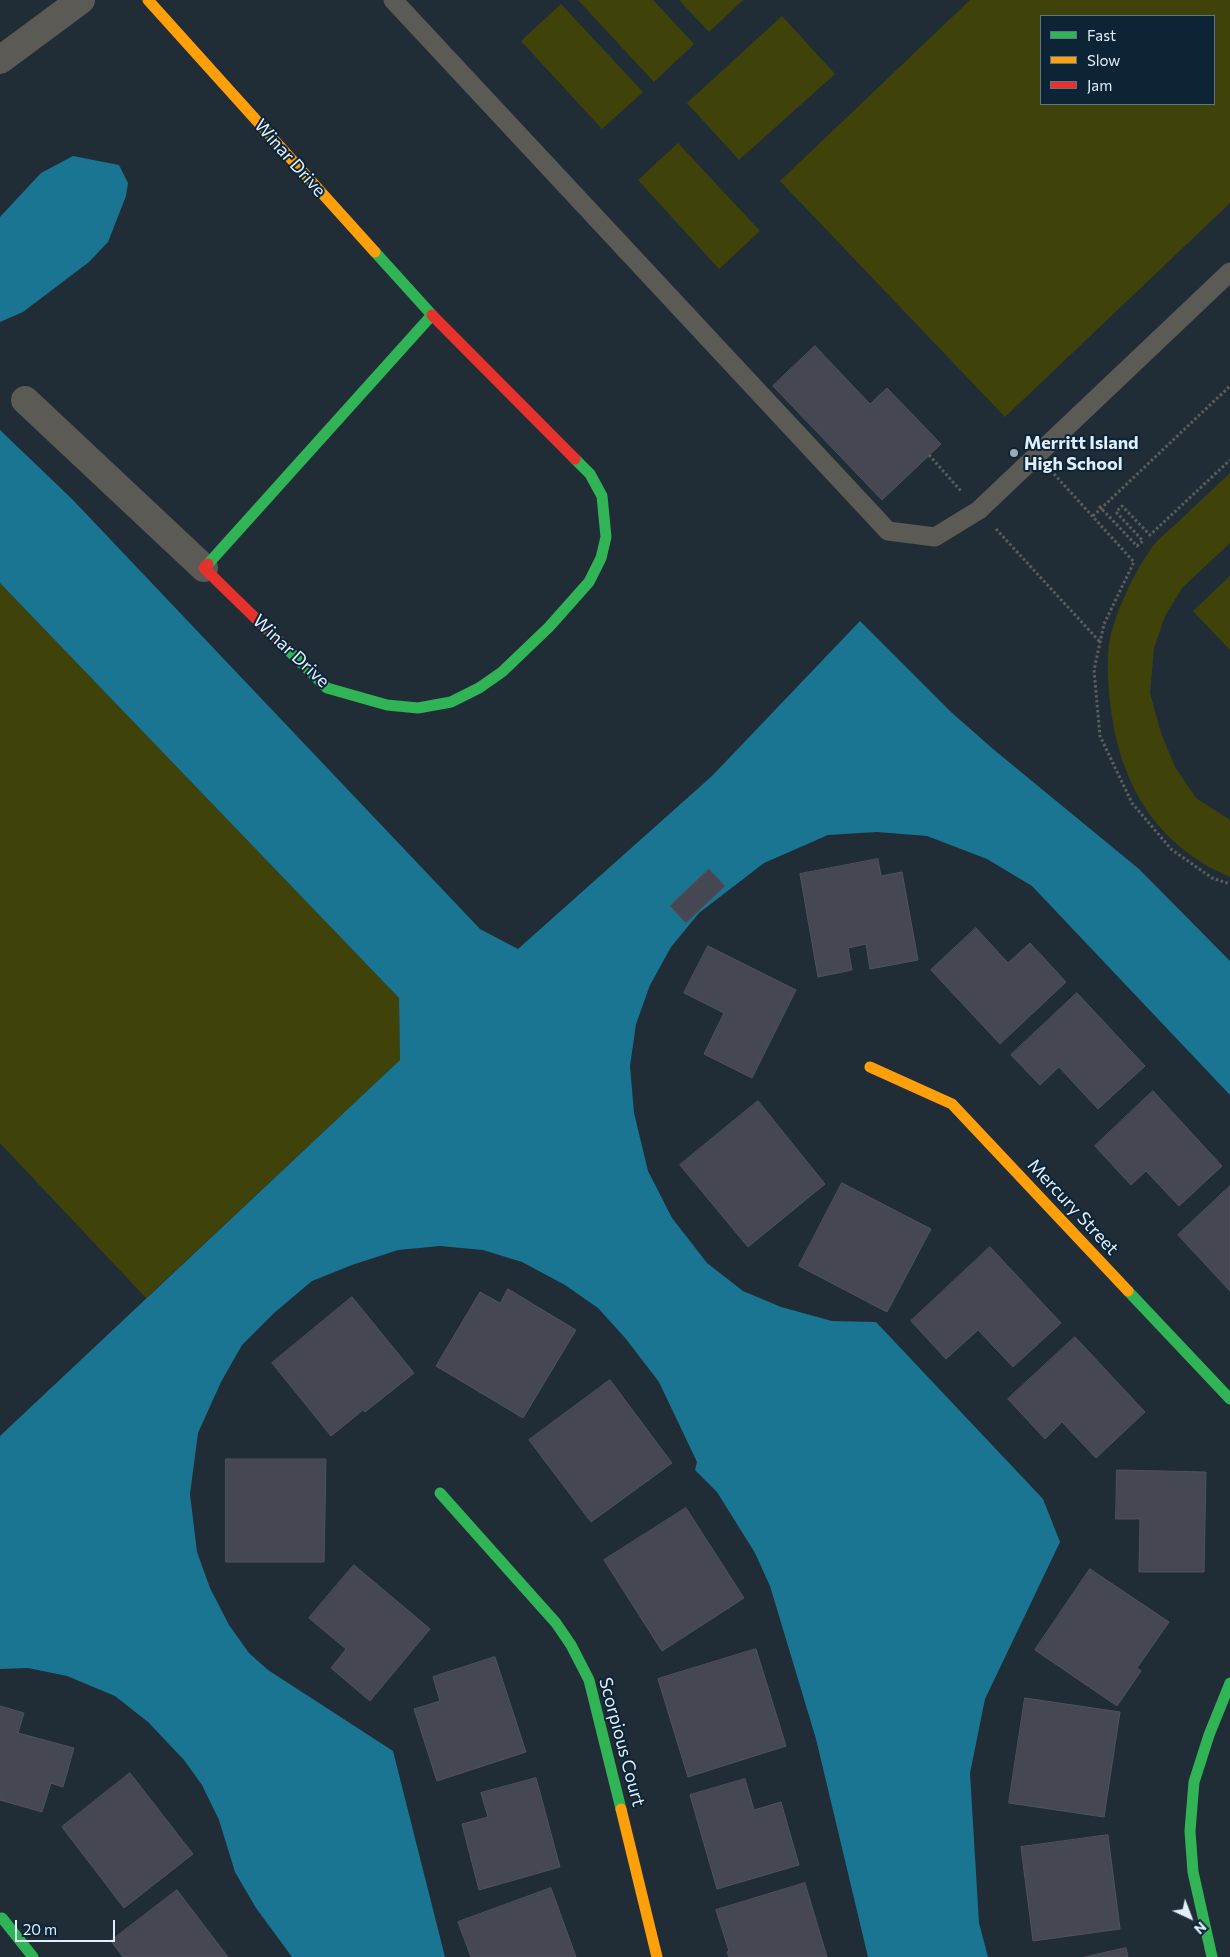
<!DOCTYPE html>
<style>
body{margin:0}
#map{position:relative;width:1230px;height:1957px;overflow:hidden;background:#202d37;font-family:Commissioner,sans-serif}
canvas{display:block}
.legend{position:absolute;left:1040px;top:15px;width:175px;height:90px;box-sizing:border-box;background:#0c2436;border:1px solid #617585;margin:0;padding:6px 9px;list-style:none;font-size:15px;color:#e0effb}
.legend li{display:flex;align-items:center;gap:10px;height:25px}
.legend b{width:25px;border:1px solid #617585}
.north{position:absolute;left:1165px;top:1892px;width:50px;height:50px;-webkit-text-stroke:4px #0c2436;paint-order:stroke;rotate:137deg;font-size:14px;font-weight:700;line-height:20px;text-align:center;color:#e0effb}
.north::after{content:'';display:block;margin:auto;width:18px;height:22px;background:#e0effb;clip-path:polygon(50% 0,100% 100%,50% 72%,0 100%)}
.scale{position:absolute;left:15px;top:1920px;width:100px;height:22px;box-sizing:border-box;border:2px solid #e0effb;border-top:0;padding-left:6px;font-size:15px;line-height:18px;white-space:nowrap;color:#e0effb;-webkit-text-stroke:4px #0c2436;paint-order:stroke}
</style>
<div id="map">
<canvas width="1230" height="1957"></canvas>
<ul class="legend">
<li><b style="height:6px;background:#30b455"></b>Fast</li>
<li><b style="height:6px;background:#ff9f0a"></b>Slow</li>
<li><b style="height:6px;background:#e5322d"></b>Jam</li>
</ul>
<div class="north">N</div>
<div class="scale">20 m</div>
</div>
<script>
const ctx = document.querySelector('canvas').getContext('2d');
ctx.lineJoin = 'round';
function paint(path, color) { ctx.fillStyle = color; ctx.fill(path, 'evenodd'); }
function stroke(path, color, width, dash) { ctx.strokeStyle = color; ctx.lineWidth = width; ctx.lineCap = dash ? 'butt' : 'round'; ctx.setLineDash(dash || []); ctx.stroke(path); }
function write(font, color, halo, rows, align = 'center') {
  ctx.font = font + ' Commissioner,sans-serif'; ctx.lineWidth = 4; ctx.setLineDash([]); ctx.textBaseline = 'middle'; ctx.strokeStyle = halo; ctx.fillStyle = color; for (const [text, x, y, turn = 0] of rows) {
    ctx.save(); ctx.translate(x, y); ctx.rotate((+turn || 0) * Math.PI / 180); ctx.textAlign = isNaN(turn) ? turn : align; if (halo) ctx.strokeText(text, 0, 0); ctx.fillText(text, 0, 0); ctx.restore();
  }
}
const green = new Path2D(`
 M578 0H653L694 44 654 82Z
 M679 0H743L709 32Z
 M970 0H1230V203L1005 417 780 181ZM1041 16H1214V104H1041Z
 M561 4 643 92 602 129 521 41Z
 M782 16 835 74 739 160 687 103Z
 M678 143 760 231 719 269 638 180Z
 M1230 473V543L1182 588 1165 616 1154 648 1150 693 1161 733 1175 767 1196 798 1230 820V877C1154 844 1119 782 1110 702 1108 683 1106 653 1111 634 1119 604 1135 571 1153 546 1160 537 1170 530 1178 522 1195 506 1213 489 1230 473Z
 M1230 576V650L1193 611Z
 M0 583 399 998 400 1060 146 1298 0 1143Z`);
const water = new Path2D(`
 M73 156 119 165 128 183 126 196 108 242 89 262 23 312 0 322V217L41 173Z
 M0 430 72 499 480 929 518 949 712 776 860 621 951 712 993 749 1139 869 1230 961V1095L1032 886 987 859 927 836 877 832 828 835 764 863 699 913 671 947 650 985 636 1024 630 1066 634 1113 648 1171 672 1218 707 1263 743 1291 781 1307 832 1321 876 1322 1043 1499 1060 1542 985 1699 970 1773 979 1923 988 1957H868L816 1739 770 1586 755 1553 717 1492 695 1470 697 1462 659 1382 626 1339 598 1308 565 1285 522 1262 483 1250 440 1246 398 1250 352 1265 312 1281 274 1313 242 1345 221 1382 198 1433 190 1494 197 1552 210 1588 229 1625 249 1653 268 1670 393 1751 445 1957H292L256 1908 235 1872 219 1820 202 1785 184 1760 148 1722 115 1696 67 1676 28 1668 0 1669V1436L400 1060 399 998 0 583Z`);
const building = new Path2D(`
 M815 346 870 404 887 388 941 444 882 500 773 386Z
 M878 859 881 876 902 872 918 960 870 969 866 944 848 948 852 970 818 977 800 874Z
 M709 869 725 886 686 923 670 906Z
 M976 928 1008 963 1030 943 1066 982 1000 1044 931 970Z
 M708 946 796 990 752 1078 704 1054 724 1013 684 993Z
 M1077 993 1145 1066 1098 1109 1059 1067 1040 1085 1011 1055Z
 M1153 1091 1222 1166 1179 1206 1146 1171 1131 1185 1095 1146Z
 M758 1101 825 1184 748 1247 680 1165Z
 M842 1183 931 1229 887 1312 799 1266Z
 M1230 1186V1291L1178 1235Z
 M990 1247 1061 1323 1013 1367 978 1330 946 1359 911 1321Z
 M508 1289 576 1330 523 1418 436 1366 480 1292 500 1303Z
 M352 1297 414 1373 365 1412 363 1410 331 1436 272 1363Z
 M1075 1337 1145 1412 1096 1458 1062 1422 1045 1439 1008 1399Z
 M610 1380 672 1463 591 1522 529 1440Z
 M226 1459H326L324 1562H226Z
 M1117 1470 1206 1472 1204 1572H1139L1140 1519H1116Z
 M686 1508 744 1598 662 1651 604 1560Z
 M354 1565 430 1629 370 1701 331 1668 346 1649 309 1618Z
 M1090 1569 1169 1622 1137 1668 1141 1671 1117 1706 1035 1650Z
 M756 1649 786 1746 688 1777 658 1679Z
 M495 1657 526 1752 437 1781 414 1709 440 1701 433 1677Z
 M1025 1698 1120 1712 1104 1817 1009 1803Z
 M0 1706 24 1713 18 1733 74 1748 63 1787 51 1783 42 1812 0 1800Z
 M130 1773 193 1854 124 1908 62 1827Z
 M536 1778 560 1867 479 1890 462 1824 488 1817 481 1793Z
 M745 1779 754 1810 781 1802 799 1865 717 1889 690 1795Z
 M1108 1835 1120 1929 1033 1941 1021 1847Z
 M805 1883 827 1957H729L727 1952 729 1951 716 1910Z
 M551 1888 576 1957H471L458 1922Z
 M177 1890 228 1957H123L111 1941Z
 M1126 1948 1128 1957H1085Z`);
const path = new Path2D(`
 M929 455 961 491
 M1054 474 1134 562 1104 624 1094 670 1100 736 1132 803 1171 849 1212 878 1230 884
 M1099 506 1137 546 1143 541 1116 512 1122 506 1150 535 1230 460
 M1093 516 1230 386
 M996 529 1100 642`);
const lane = new Path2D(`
 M393 0 888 531 935 537 979 510 1230 272`);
const street = new Path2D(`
 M0 60 81 0
 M25 400 204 568`);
const fast = new Path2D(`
 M208 564 432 315 375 252
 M285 647 327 688 387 705 418 708 451 702 479 688 502 672 549 627 589 582 601 558 606 537 602 496 590 474 575 459
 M1128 1291 1230 1399
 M440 1493 556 1623 571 1645 589 1680 621 1809
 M2 1918 33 1957
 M1212 1957 1193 1872 1190 1831 1194 1782 1209 1735 1230 1683`);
const slow = new Path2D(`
 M148 0 375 252
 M870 1067 952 1104 1128 1291
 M621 1809 657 1957`);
const jam = new Path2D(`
 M432 315 575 459
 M208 564 204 568 285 647`);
const markers = [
 [1014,453,5,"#9dabb6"]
];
const streetNames = [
 ["Winar Drive",290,158,48],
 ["Winar Drive",291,651,43],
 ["Mercury Street",1073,1207,47],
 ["Scorpious Court",622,1742,75]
];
const poiNames = [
 ["Merritt Island",1024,443],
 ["High School",1024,464]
];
paint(green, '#404309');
paint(water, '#197591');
paint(building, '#454852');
stroke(building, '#50525d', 1);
stroke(path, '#5c5e5c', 3, [2.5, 2.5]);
stroke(lane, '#5b5a54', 19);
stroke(street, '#5b5a54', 28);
stroke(fast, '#30b455', 11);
stroke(slow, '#ff9f0a', 11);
stroke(jam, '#e5322d', 11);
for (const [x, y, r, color] of markers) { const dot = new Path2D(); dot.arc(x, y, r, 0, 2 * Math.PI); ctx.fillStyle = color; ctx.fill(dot); stroke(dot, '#0c2436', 2); }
write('18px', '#e0effb', '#0c2436', streetNames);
write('bold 18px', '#e0effb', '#0c2436', poiNames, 'left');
</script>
